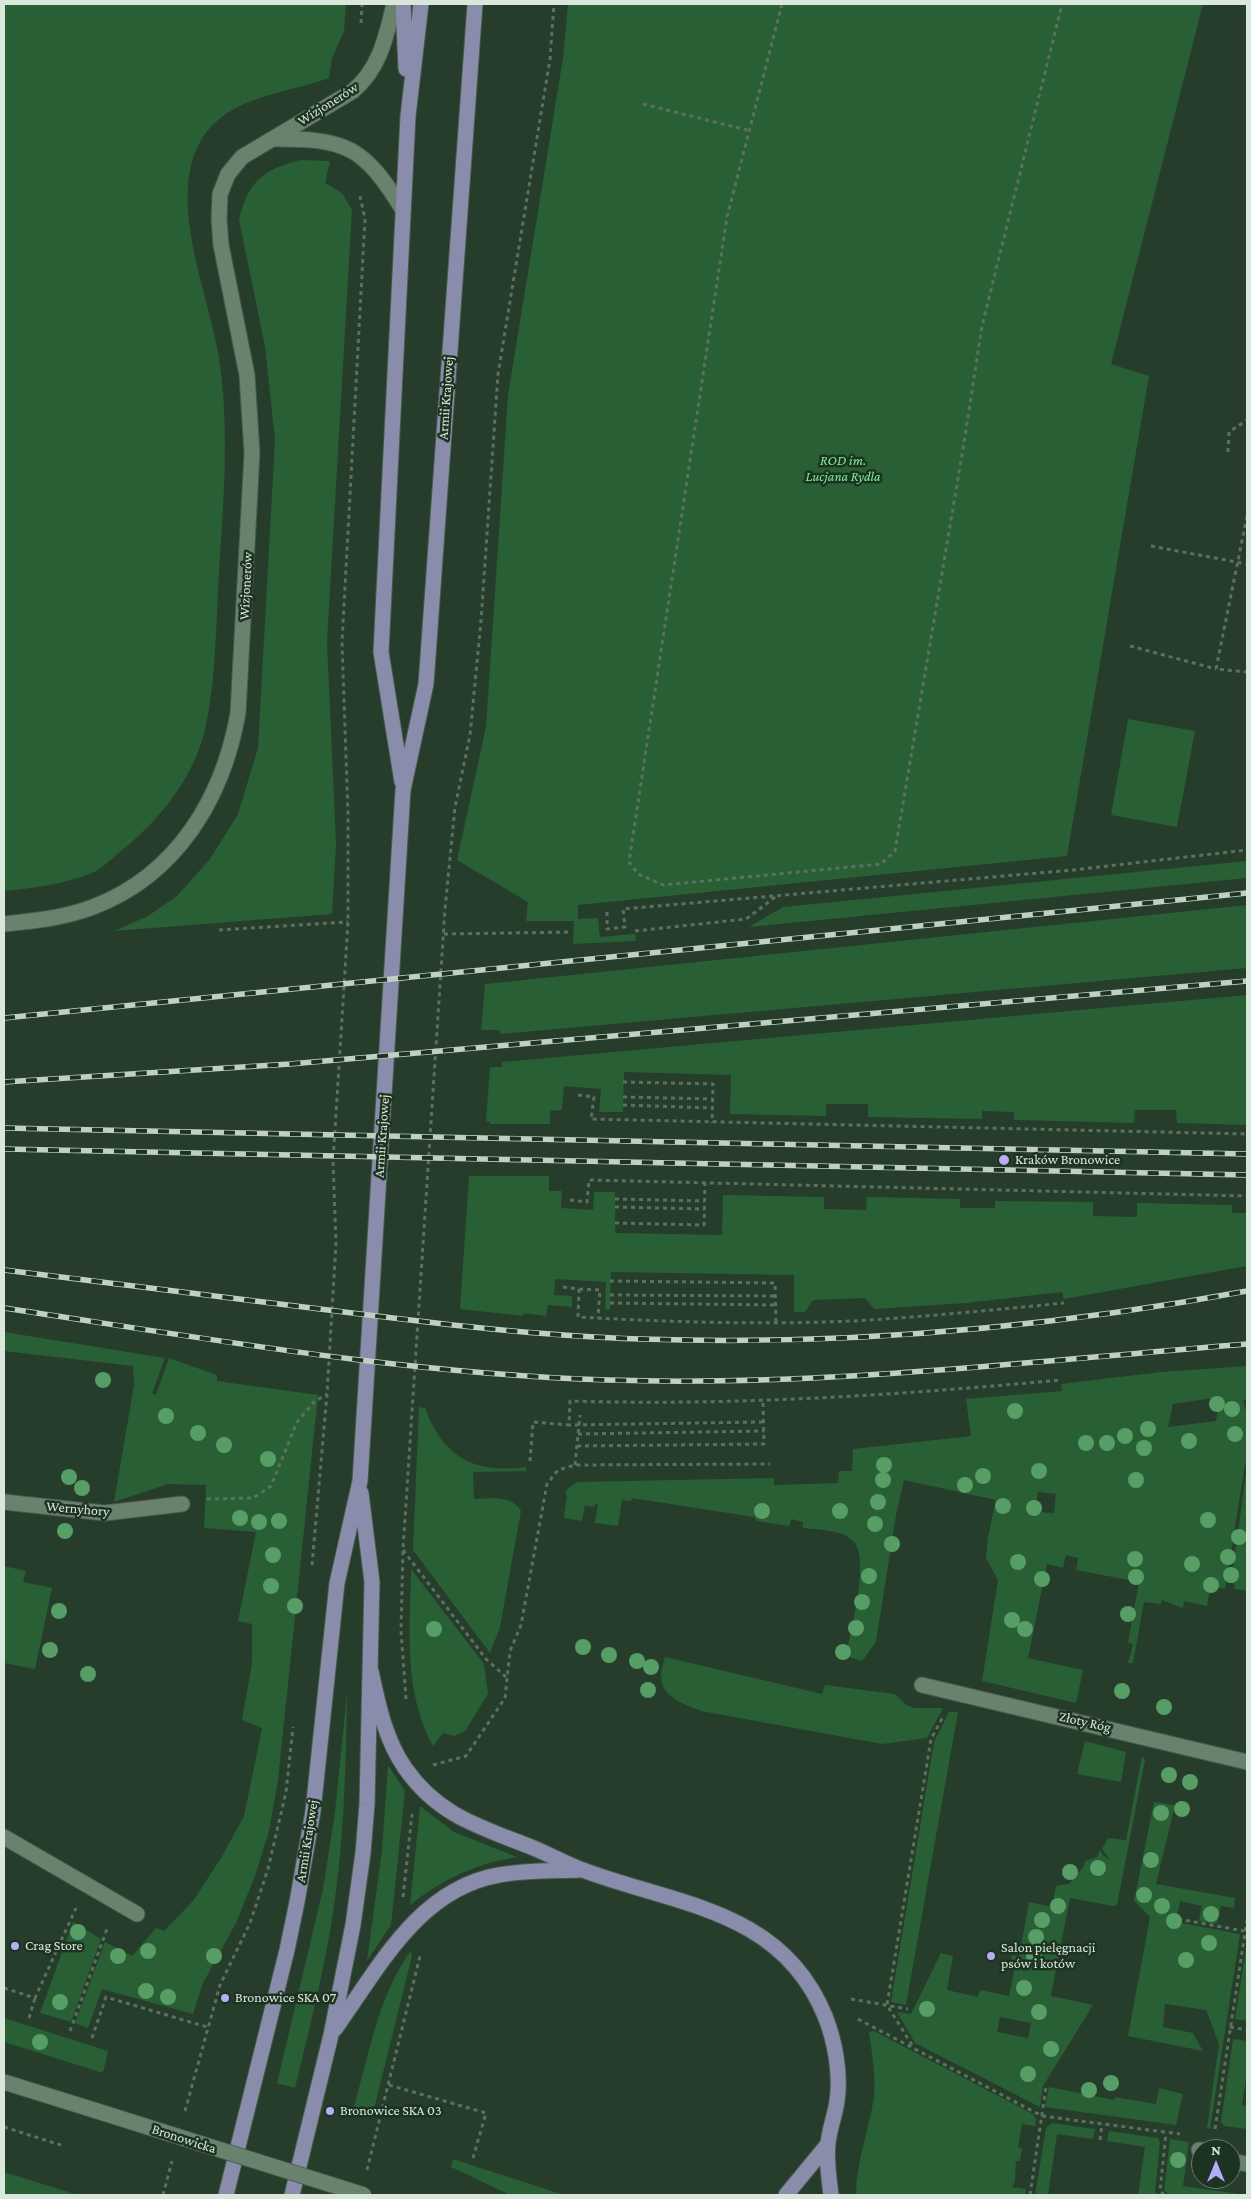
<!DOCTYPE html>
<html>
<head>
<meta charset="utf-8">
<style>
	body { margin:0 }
	#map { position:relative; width:1251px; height:2199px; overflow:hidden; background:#263d2b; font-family:"Crimson Pro",serif }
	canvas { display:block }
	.frame { position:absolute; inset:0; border:5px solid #dae7db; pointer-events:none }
	.north { position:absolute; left:1191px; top:2139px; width:50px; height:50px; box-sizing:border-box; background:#1c3321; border:1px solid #687b6b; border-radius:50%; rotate:0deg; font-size:14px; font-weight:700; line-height:20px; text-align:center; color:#dae7db }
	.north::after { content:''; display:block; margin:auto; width:18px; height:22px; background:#b6acf8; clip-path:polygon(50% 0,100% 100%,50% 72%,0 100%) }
</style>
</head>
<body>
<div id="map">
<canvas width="1251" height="2199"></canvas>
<div class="frame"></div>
<div class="north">N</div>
</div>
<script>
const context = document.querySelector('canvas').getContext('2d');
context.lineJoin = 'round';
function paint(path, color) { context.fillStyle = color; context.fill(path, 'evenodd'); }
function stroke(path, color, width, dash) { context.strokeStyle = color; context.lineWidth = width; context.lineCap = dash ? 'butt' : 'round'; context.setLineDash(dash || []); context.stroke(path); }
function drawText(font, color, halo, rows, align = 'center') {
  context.font = font + ' "Crimson Pro",serif'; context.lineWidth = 5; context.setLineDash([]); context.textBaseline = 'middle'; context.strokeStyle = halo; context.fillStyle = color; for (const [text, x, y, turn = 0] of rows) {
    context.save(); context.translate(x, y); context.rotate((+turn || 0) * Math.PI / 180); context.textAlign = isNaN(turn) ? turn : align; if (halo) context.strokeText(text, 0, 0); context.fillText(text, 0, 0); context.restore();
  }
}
const green = new Path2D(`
	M4,4H346L344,31L332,58L329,78C285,94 226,96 200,142C168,200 207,290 218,352C230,424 224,499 219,572C216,622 216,682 205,730C193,781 155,825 114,857C108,862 101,869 94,872C66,884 34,888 4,891Z
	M568,4H1203L1111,364L1149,376L1067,856L578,905V919L598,918L600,937L635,934L636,941L573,944L574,921H526L528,902L457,860L486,727L508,395L563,58Z
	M300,160L330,161L325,183L342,193L352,210L327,641L336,844L332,914L114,931L148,916L177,896L210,859L238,814L258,748L275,440L265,346L239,220C248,182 262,170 300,160Z
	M1128,719L1195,731L1177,827L1111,815Z
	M1247,861V878L749,927L783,907Z
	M1247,905V968L500,1034V1030H481L485,984Z
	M1247,995V1125L1177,1123L1176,1110H1135L1134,1123L1014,1120V1112L982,1111V1119L868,1117V1104H826V1116L730,1114L731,1075L624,1072L623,1112H599L601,1089L564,1086L562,1110L550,1111V1124H490V1122L486,1121L490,1067H502V1062Z
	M469,1176H549V1191H562L561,1208L593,1210L594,1192H615V1233L722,1235L723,1195L824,1197V1209L866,1210L867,1197L960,1199V1208H995V1201L1093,1202V1216L1137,1217V1203L1232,1205V1213H1247V1266L1064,1299L1062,1292L966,1303L874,1309L865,1298L813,1300L805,1312H794V1275L611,1272L610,1310L605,1309L606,1282L555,1279L554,1295L572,1296V1307L548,1305L546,1316L524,1313L523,1316L460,1309Z
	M4,1332L165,1358L152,1393L156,1395L169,1358L217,1375V1381L318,1395L278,1780L269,1831L255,1876L236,1923L203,1983L193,2014L102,1989L88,2028L75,2023L105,1942L132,1956L156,1928L164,1931L193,1901L221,1858L244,1816L262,1728L242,1720L252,1663V1624L238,1621L256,1532L204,1528L206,1485L168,1484L114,1502L134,1385L133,1366L4,1351Z
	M1247,1366V1399L1243,1400L1247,1416V1453L1225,1589L1210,1587L1207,1606L1184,1601L1183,1608L1162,1600L1161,1604L1144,1602L1133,1663H1128L1133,1644L1128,1643L1139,1582L1076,1570L1078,1558L1066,1555L1063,1568L1047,1564L1028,1658L1083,1670L1076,1703L982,1681L998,1580L986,1558L988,1537L996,1500L904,1480L896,1515L876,1642L862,1661L846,1656C850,1633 870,1560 854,1542C842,1529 819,1530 803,1528V1522L791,1519L789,1526L757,1521L754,1517L632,1498L631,1501L622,1500L618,1526L595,1523L598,1503L592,1507L585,1505L582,1521L564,1518L567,1495H565L568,1488L578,1482L774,1478V1485L838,1483L839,1471H852L853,1449L971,1436L966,1399L1062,1391L1061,1384L1161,1372ZM1220,1397L1216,1421L1168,1427L1173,1404ZM1038,1492L1056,1494L1054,1513L1035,1512Z
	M419,1407L425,1408C443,1457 474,1474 526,1467V1471L473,1472L474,1499C491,1499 511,1494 521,1511L500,1627L490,1653L413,1550Z
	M1247,1466V1591L1234,1589L1235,1584L1231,1583Z
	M4,1566L26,1571L23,1582L52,1588L35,1669L4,1663Z
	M411,1569L484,1664L488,1694L465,1731L454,1736L443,1733L433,1746C403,1691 410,1629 411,1569Z
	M665,1657L822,1694L825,1685L895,1694L906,1705L914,1708H943L927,1738L882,1744L701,1711C686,1705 661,1697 661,1677C661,1671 663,1664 665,1657Z
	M347,1693C346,1767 344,1840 333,1913C324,1972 309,2030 295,2088L277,2083L323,1889L335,1812Z
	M949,1712H958L906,2005L891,2002L934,1742Z
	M1085,1741L1126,1752L1121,1782L1077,1774Z
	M1142,1756L1145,1760L1117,1905L1113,1906L1070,1898L1051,1996L1093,2005L1043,2086L1040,2107L915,2043L897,2012L911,2014L941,1953L953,1956L947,1990L978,1997L980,1990L1009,1996L1015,1967L1011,1966L1012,1955L1019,1956L1029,1902L1052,1907L1056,1886L1069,1884L1084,1866L1085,1861L1097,1857L1100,1850L1103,1855L1110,1860L1102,1849L1108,1838L1126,1840ZM1000,2017L1031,2023L1028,2038L997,2032Z
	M388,1765L405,1791L391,1925L367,1961L382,1850Z
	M1154,1802L1175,1805L1156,1884L1235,1898L1234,1908L1221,1906L1217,1924L1199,1921L1202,1906L1180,1901L1176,1922L1240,1934L1210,2129L1207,2128L1219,2044L1206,2010L1165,2004L1163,2027L1193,2033L1203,2051L1128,2036L1150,1917L1134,1901Z
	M420,1806L454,1832L517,1857C475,1864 443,1879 410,1905Z
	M73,1922L101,1939L71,2022L40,2013Z
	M1247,1942V2021L1235,2019Z
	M411,1950L412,1956L373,2113L354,2107C369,2054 378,1997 411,1950Z
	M4,2018L108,2051L103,2073L4,2042Z
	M874,2031L1033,2114L1036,2119L1035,2126L1022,2124L1018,2147L1022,2148L1020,2161H1016L1015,2181L1012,2187L1026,2189L1025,2195H856C856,2162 869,2130 874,2097C876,2075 872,2054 869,2032Z
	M1233,2039L1247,2041V2071L1242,2105L1247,2106V2129L1224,2126L1221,2122Z
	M1049,2087L1114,2100L1115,2097L1156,2104L1159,2088L1183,2094L1176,2125L1045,2107Z
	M1052,2123L1095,2129L1093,2139L1057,2134L1048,2195H1035L1046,2128Z
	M1109,2131L1158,2138L1160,2143L1155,2191L1158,2195H1138L1145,2147L1107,2141Z
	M1170,2139L1189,2142L1183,2186L1246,2195H1169L1164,2190Z
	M453,2159L564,2195H510L451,2167Z
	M4,2172L78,2195H7L4,2194Z`);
const path = new Path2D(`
	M782,4L727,217L629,862L638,874L663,885L881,864L895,851L963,449L982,326L1062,4
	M361,23L362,4
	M643,104L747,130
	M1228,452L1229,432L1247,420
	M1247,516L1216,669L1247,672
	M1151,546L1247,564
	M1130,646L1216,669
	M607,912V929L625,927L623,909L1073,870L1247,850
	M219,930L348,922
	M635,931L746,919L778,895
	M444,934L572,932
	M623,1082L713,1084L712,1123
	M578,1095L594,1097L591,1119L1247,1134
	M623,1097L713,1099
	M623,1105L712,1108
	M615,1199L705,1201
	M570,1200L587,1202L589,1180L1247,1196
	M615,1207L704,1209
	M615,1223L704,1225L705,1183
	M610,1281L775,1283L776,1322
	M563,1287L579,1289L578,1317C668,1322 761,1325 852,1321C923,1317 993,1310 1064,1303
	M579,1289L600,1290L598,1318
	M610,1295L775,1296
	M610,1303L775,1305
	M567,1425L763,1422
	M578,1434L764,1431
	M577,1446L764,1444L763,1402
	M530,1461L533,1422L569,1425L570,1401C735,1406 898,1395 1061,1380
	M575,1465L580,1415
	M207,1499L253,1498L271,1486L297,1422L314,1402L327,1394
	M403,1550L486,1659L506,1677
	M312,1565L327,1394L336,1243L333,1162L348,922V814L342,642L365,219L360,196
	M406,1699L401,1631L403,1549L445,909L455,807L470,735L481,621L498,374L550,59L554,4
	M433,1765L466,1756L505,1698L510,1651L521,1625L547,1484L558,1470L575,1465L770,1464
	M403,1897L412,1814
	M1178,1919L1244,1931
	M4,1988L35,1998L76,1908
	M851,1999L908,2009
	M29,2018L35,1998
	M858,2019L1042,2116L1180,2134
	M1230,2027L1247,2030
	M70,2031L108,1926
	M92,2038L106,1997L207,2027
	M912,2045L887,2005L931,1739L944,1715
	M389,2085L486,2113L473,2158
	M185,2111L220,1985L250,1923L268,1869L286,1792L293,1727
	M4,2127L64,2146
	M1215,2129L1247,1920
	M1100,2140L1102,2124
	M367,2170L420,1956
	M163,2195L172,2161
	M1030,2195L1046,2087
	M1164,2195L1160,2191L1166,2133`);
const minor = new Path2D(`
	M272,139C347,138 364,147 403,210
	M4,924C34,921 64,918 93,907C177,875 223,798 238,713L252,453L247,375L221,245L219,219L220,194L228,174L242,157L353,91C380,68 386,37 394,4
	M4,1502L105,1513L182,1504
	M922,1685L1247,1762
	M4,1837L137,1914
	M4,2082L97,2111
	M1199,2150H1201
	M1231,2161L1247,2164`);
const major = new Path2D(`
	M403,4L406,69
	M402,782L381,652L408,116L421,4
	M371,1671C378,1704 385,1739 405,1768C437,1814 477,1826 526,1845C545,1852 562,1862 580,1869C674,1905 781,1908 825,2016C835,2041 841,2074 837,2101C835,2116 829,2130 828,2144C826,2160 829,2179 831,2195
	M335,2029C379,1968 418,1889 499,1875C525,1870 552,1871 579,1870
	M226,2195L287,1950L297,1902L313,1811L337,1583L360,1481L403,790L426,684L475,4
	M292,2195L331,2035L353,1925L363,1853L367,1804L372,1582L361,1493
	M786,2195L828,2144`);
const rail = new Path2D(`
	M4,1018L1247,893
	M4,1082L290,1064L1247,981
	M4,1128L1247,1154
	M4,1149L1247,1175
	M4,1270C112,1283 220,1297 328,1310C432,1323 536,1336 641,1339C845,1346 1047,1328 1247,1291
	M4,1308C204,1338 405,1374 608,1380C821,1387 1035,1361 1247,1344`);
const minorBridge = new Path2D(`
	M97,2111L364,2195`);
const trees = [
	[103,1380],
	[1217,1404],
	[1232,1409],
	[1015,1411],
	[166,1416],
	[1148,1429],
	[198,1433],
	[1235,1434],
	[1125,1436],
	[1189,1441],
	[1086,1443],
	[1107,1443],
	[224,1445],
	[1144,1448],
	[268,1459],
	[884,1465],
	[1039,1471],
	[983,1476],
	[69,1477],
	[883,1480],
	[1136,1480],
	[965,1485],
	[82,1488],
	[878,1502],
	[1003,1506],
	[1034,1508],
	[762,1511],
	[840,1511],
	[240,1518],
	[1208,1520],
	[279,1521],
	[259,1522],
	[875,1524],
	[65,1531],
	[1239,1537],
	[892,1544],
	[273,1555],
	[1228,1557],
	[1135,1559],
	[1018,1562],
	[1192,1564],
	[1231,1575],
	[869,1576],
	[1136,1577],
	[1042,1579],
	[1211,1585],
	[271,1586],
	[862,1602],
	[295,1606],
	[59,1611],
	[1128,1614],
	[1012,1620],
	[856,1628],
	[434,1629],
	[1025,1629],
	[583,1647],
	[50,1650],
	[843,1652],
	[609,1655],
	[637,1661],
	[651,1667],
	[88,1674],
	[648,1690],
	[1122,1691],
	[1164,1707],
	[1169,1775],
	[1190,1782],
	[1182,1809],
	[1161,1813],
	[1151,1860],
	[1098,1868],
	[1070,1872],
	[1144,1895],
	[1058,1906],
	[1162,1906],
	[1211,1914],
	[1042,1920],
	[1174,1921],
	[78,1932],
	[1036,1937],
	[1209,1943],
	[148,1951],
	[118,1956],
	[214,1956],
	[1034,1956],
	[1186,1960],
	[1024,1988],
	[146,1991],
	[168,1997],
	[60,2002],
	[927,2009],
	[1039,2012],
	[40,2042],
	[1051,2049],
	[1028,2074],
	[1111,2083],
	[1089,2090],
	[1178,2160]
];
const markers = [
	[1004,1160,6,"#b6acf8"],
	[15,1946,5,"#b6acf8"],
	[991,1956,5,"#b6acf8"],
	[225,1998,5,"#b6acf8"],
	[330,2111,5,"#b6acf8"]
];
const streetNames = [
	["Wizjonerów",328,104,-32],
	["Armii Krajowej",446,398,-86],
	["Wizjonerów",246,586,-87],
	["Armii Krajowej",382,1136,-86],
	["Wernyhory",78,1509,5],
	["Złoty Róg",1085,1722,13],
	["Armii Krajowej",307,1841,-81],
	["Bronowicka",184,2139,18]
];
const parkNames = [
	["ROD im.",843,461],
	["Lucjana Rydla",843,477]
];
const poiNames = [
	["Kraków Bronowice",1015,1160],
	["Crag Store",25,1946],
	["Salon pielęgnacji",1001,1948],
	["psów i kotów",1001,1964],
	["Bronowice SKA 07",235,1998],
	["Bronowice SKA 03",340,2111]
];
paint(green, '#285f35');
stroke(minor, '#475b4b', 17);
stroke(major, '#475b4b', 17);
stroke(path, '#5c7060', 3, [4, 4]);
stroke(minor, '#69826d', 15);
stroke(major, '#898dab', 15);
stroke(rail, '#c2d0c3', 5.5);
stroke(rail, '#1c3321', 4, [11]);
stroke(minorBridge, '#475b4b', 17, []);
stroke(minorBridge, '#69826d', 15);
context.fillStyle = '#569e66';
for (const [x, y] of trees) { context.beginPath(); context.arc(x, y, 8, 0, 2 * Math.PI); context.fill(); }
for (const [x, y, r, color] of markers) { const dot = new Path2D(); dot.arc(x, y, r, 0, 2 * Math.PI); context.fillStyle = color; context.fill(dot); stroke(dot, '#1c3321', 2); }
drawText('14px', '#dae7db', '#1c3321', streetNames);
drawText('italic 14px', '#7dee97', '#1c3321', parkNames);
drawText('14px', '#dae7db', '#1c3321', poiNames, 'left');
</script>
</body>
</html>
